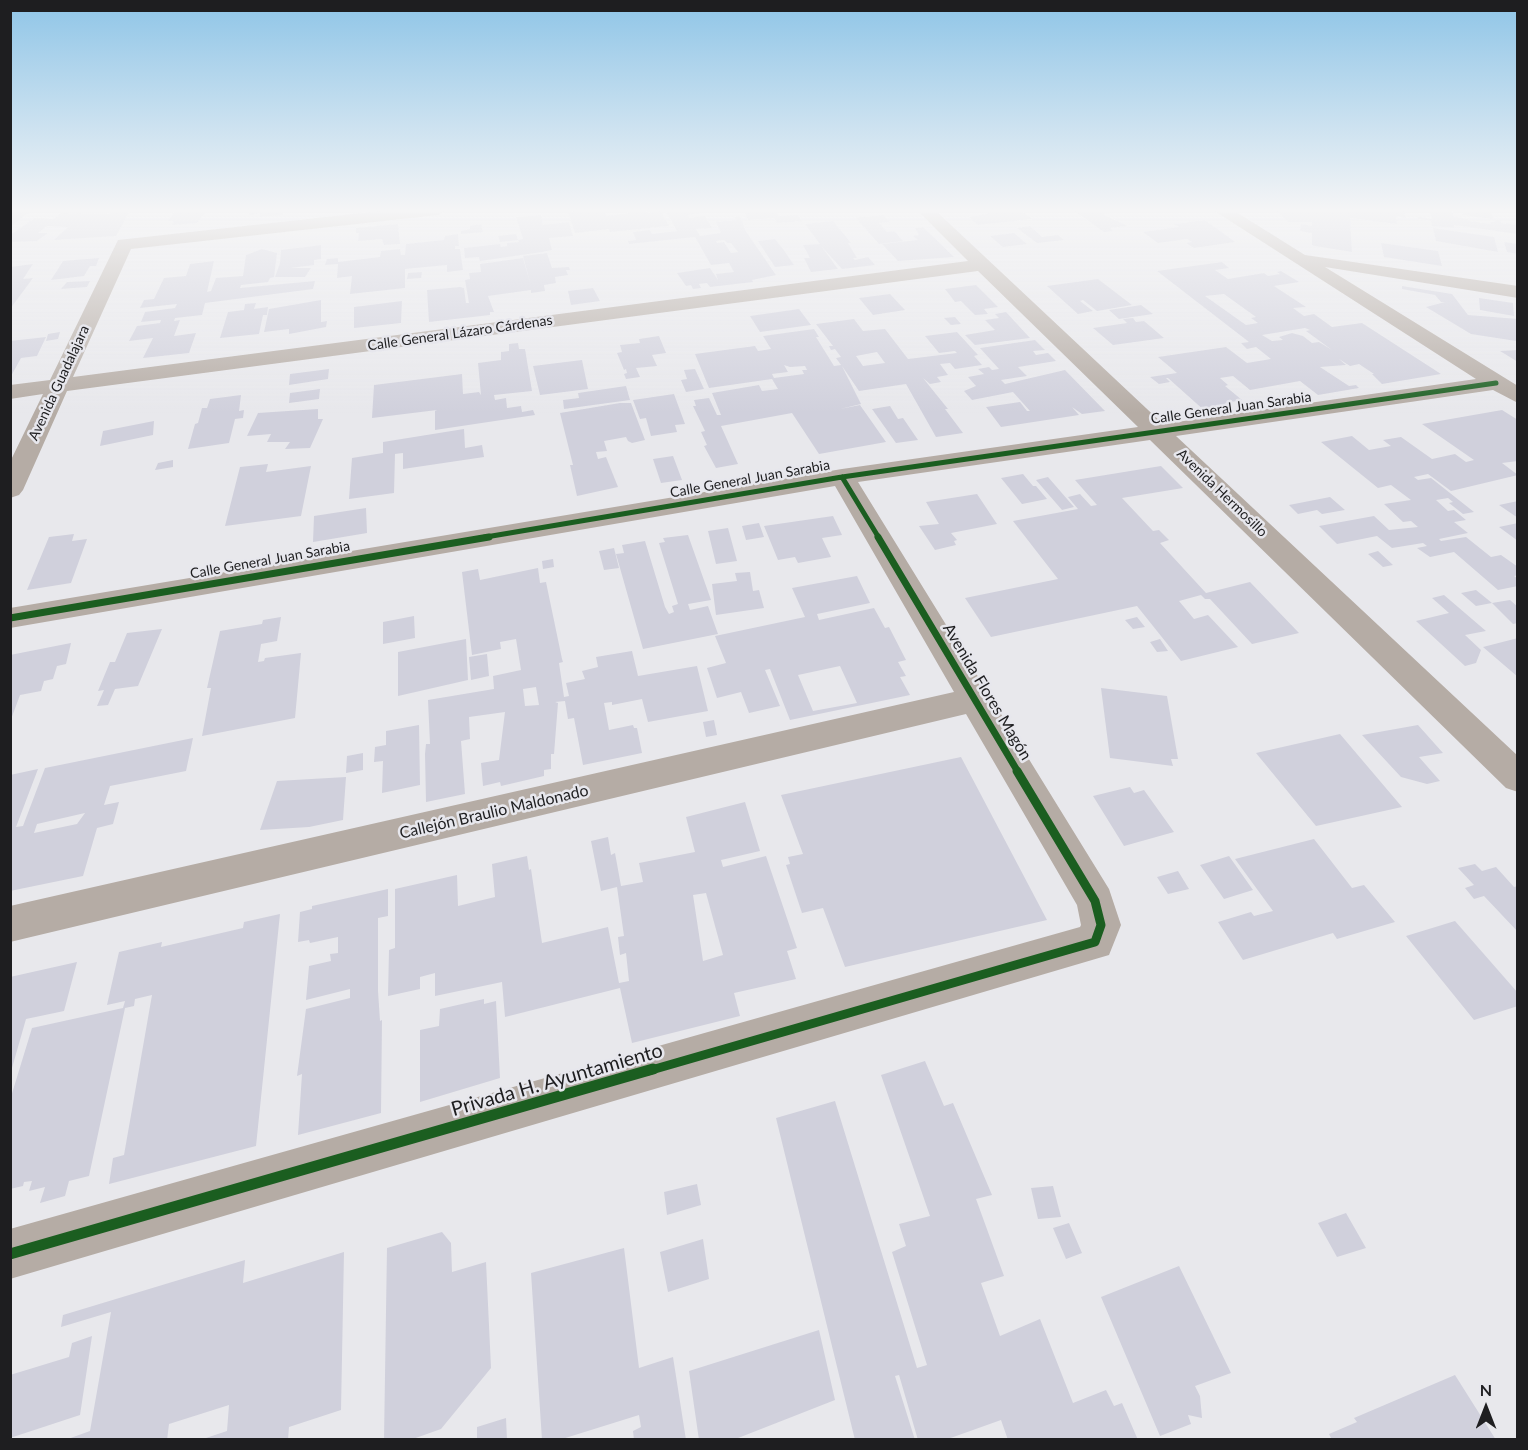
<!DOCTYPE html>
<html>
<head>
<meta charset="utf-8">
<style>
	body { margin:0 }
	#map { position:relative; width:1528px; height:1450px; overflow:hidden; background:#e8e8ec; font-family:Lato,sans-serif }
	canvas { display:block }
	.frame { position:absolute; inset:0; border:12px solid #1e1e20; pointer-events:none }
	.north { position:absolute; left:1456px; top:1378px; width:60px; height:60px; -webkit-text-stroke:4px #e7e7ed; paint-order:stroke; rotate:0deg; font-size:16px; font-weight:700; line-height:24px; text-align:center; color:#1e1e20 }
	.north::after { content:''; display:block; margin:auto; width:21px; height:27px; background:#1e1e20; clip-path:polygon(50% 0,100% 100%,50% 72%,0 100%) }
</style>
</head>
<body>
<div id="map">
<canvas width="1528" height="1450"></canvas>
<div class="frame"></div>
<div class="north">N</div>
</div>
<script>
const context = document.querySelector('canvas').getContext('2d');
context.lineJoin = 'round';
function paint(path, color) { context.fillStyle = color; context.fill(path, 'evenodd'); }
function stroke(path, color, width, dash) { context.strokeStyle = color; context.lineWidth = width; context.lineCap = dash ? 'butt' : 'round'; context.setLineDash(dash || []); context.stroke(path); }
function drawText(font, color, halo, rows, align = 'center') {
  context.font = font + ' Lato,sans-serif'; context.lineWidth = 5; context.setLineDash([]); context.textBaseline = 'middle'; context.strokeStyle = halo; context.fillStyle = color; for (const [text, x, y, turn = 0] of rows) {
    context.save(); context.translate(x, y); context.rotate((+turn || 0) * Math.PI / 180); context.textAlign = isNaN(turn) ? turn : align; if (halo) context.strokeText(text, 0, 0); context.fillText(text, 0, 0); context.restore();
  }
}
const building = new Path2D(`
	M111,210H130L116,236L54,240L68,227L47,226L38,233H48L37,241L10,242V235L35,218L54,219L61,213L109,214Z
	M180,210H207L197,223L172,225L174,221H168L174,212Z
	M250,210H283V215L260,217V213L249,215Z
	M586,210H604L607,216L625,214L628,213L627,210H646L647,213L661,211L669,226L610,232L609,229L575,233L568,212Z
	M665,210H698L700,213L687,215L690,218L705,216L712,228L696,229L700,236L721,233L716,222L736,220L734,217L740,216L745,230L776,275L752,280L753,282L710,287L707,283L699,284L701,288L693,289L691,285L686,286L677,273L710,268L718,280L716,274L734,272L729,263L711,265L695,237L629,244L628,241L636,240L633,232L650,230L652,234L677,231ZM724,240L727,243H731L738,252L731,253L724,242L717,243L716,241Z
	M744,210H776L779,216L798,215L802,221L777,223L774,218L748,220Z
	M984,210H1020L1032,219L978,225L969,217L988,214Z
	M1073,210H1106L1109,213L1103,214L1127,226L1110,228L1113,231L1104,232Z
	M1276,210H1403L1406,218L1396,216L1397,224L1350,218L1352,252L1315,246L1312,245V233L1300,231L1301,224L1312,226V222H1288Z
	M1430,210H1452L1454,217L1468,219L1469,221L1491,224L1490,222H1495L1494,219L1500,220L1501,223L1518,225V234L1454,225V228L1432,226L1431,221L1418,219V217L1432,219Z
	M1462,210H1491L1493,219L1463,215Z
	M10,211H31L10,227Z
	M541,215L543,225L569,222L573,236L549,238L552,250L542,252L480,261L479,257L465,258L464,248L500,244L501,247L507,246V243L519,242L518,240L523,239L516,217Z
	M883,215L890,222L879,223L887,232L894,231L903,241L879,244L856,218Z
	M1205,220L1235,242L1194,248L1186,243L1192,242L1187,239L1158,243L1143,232L1179,227L1174,224Z
	M833,221L851,243H848L857,258H853L855,260L868,257L875,265L842,269L822,247L838,269L811,272L804,258H810L803,245L820,244L805,224Z
	M398,224L400,244L384,245L382,239L358,241L359,233H356V228Z
	M481,224L483,232L461,234V231L470,229V226Z
	M1030,226L1042,237L1058,235L1064,240L1037,243L1017,228Z
	M923,227L954,257L898,261L882,244L918,240L913,236L919,235L915,228Z
	M1433,228L1494,237L1498,252L1436,241Z
	M1014,233L1027,244L1003,247L990,236Z
	M458,234L459,246H455V249H460L463,270L447,272V265L405,269V288L350,294L352,276L337,278L338,264L325,265L327,259L338,258V262L380,257L381,251L400,249L401,255H405L406,244L444,240L445,236Z
	M516,234L518,240L500,242L498,236Z
	M775,239L783,249L794,265L775,267L758,241Z
	M1504,242L1518,244V254L1507,252Z
	M1381,243L1438,251L1442,266L1384,257Z
	M321,245V259L314,260V265L290,268H311L305,277H275L280,263L281,250Z
	M262,249L277,253L274,277L270,278L268,282L241,285L240,288L315,281L313,289L205,303L202,315L175,318L174,321L180,320L174,336L196,333L189,353L143,358L153,338L129,341L137,326L160,323L161,320L141,322L145,312L175,308L177,304L140,308L144,300L154,299L164,278L186,276L190,264L214,261L207,292L211,291L216,278L243,276L246,255Z
	M547,253L552,268L569,267L570,270H566L568,275L555,277L556,283L544,285L545,291L531,293V290L488,296L494,312H490V315L429,322L427,290L460,287L464,288L466,303H469L465,280L470,279L469,273L481,272L480,264L523,258L531,286L523,256Z
	M99,258L96,266H90L84,276L51,280L63,261Z
	M1222,262L1229,268L1215,270L1228,279L1264,273L1268,276L1280,274L1277,272L1281,271L1299,282L1274,286L1306,307L1293,308L1304,316L1314,314L1332,327L1362,323L1441,374L1382,384L1372,374H1374L1359,364L1350,366L1339,359L1346,365L1320,367L1349,386L1356,385L1359,388L1318,395L1300,381L1250,390L1233,376L1220,378L1228,385L1225,386L1242,400L1225,403L1230,408L1206,412L1168,378H1166L1170,382L1159,384L1150,377L1177,373L1158,357L1226,347L1247,363L1271,359L1256,347L1247,349L1241,343L1249,342L1157,271ZM1224,294L1256,317L1251,318L1258,323L1246,325L1205,296ZM1305,328L1310,330L1306,331L1332,350L1319,342L1312,343L1303,336L1292,333L1279,337L1283,340L1272,341L1262,335Z
	M33,264L23,279L33,278L10,309V267Z
	M422,272L421,278L407,279L408,273Z
	M1098,279L1132,305L1097,311L1083,300L1080,301L1093,311L1078,314L1047,286Z
	M90,281L87,287L61,289L67,282Z
	M976,285L998,307L984,309L988,314L975,315L961,301L955,302L945,289Z
	M1402,286L1452,294L1468,315L1518,319V339L1516,341L1471,334L1426,307L1445,302H1441L1435,295L1402,289Z
	M593,288L600,301L571,305L568,291Z
	M890,294L905,310L873,315L859,298Z
	M1479,298L1513,303L1514,316L1480,310Z
	M321,300V322L327,321L326,327L289,334V329L264,332L269,309Z
	M402,301L401,323L354,328V307Z
	M256,303L254,309L268,307L267,315H263L259,334L220,338L228,312L244,310L245,304Z
	M1141,305L1153,314L1119,319L1109,310Z
	M799,309L811,325L760,332L750,316Z
	M1006,312L1030,338L975,345L965,335L995,330L985,320L999,318L995,314Z
	M955,317L961,324L951,325L944,318Z
	M1133,318L1136,322L1144,321L1164,338L1113,345L1093,328L1127,323L1123,319Z
	M854,319L863,331L885,329L908,359L957,353L955,351L939,353L925,336L957,332L978,355L974,356L982,365L955,369L950,363L940,364L948,375L937,377L941,382L930,384L923,378L948,409H945L963,433L936,437L906,384L859,391L842,366L861,404L840,409L860,405L886,442L819,454L792,413L721,426L738,464L716,468L704,446L707,445L701,432L705,431L693,406H696L694,400L709,398L717,415H721L712,393L759,385L762,391L778,389L772,379L709,388L695,354L755,346L758,351L771,349L763,336L814,329L819,337H816L834,366L841,365L836,358L841,357L835,349L831,350L829,346H833L816,324ZM877,352L885,363L863,366L856,356ZM784,365L790,367L805,366L807,370H802L804,374L774,378L772,374L788,372Z
	M60,332L58,339L46,341L48,334Z
	M659,336L666,353L652,355L657,366L636,368L640,377L626,379L624,374L627,373L626,369L624,370L617,353L622,352L620,345L640,343L639,339Z
	M46,337L37,356L21,358L10,378V341Z
	M1035,340L1045,350L1033,351L1036,355L1048,353L1056,361L1018,367L1027,376L1001,380L1005,384L1065,370L1105,411L1082,414L1072,407L1079,415L1001,427L986,407L1020,402L1027,411H1030L1013,392L972,400L964,391L976,386L968,377L984,374L978,369L989,367L992,370L999,369L980,348Z
	M518,343L519,349H525L532,391L494,395L495,400L506,398L507,408L521,406L522,412L533,410L535,415L435,430V411L437,410L372,418L374,385L462,374L463,394L479,392L481,395L478,363L501,360V352L509,351V344Z
	M1518,350V362L1500,351Z
	M582,360L588,389L540,395L533,366Z
	M329,369L328,379L289,385L290,374Z
	M695,369L704,389L686,392L681,380L687,379L684,370Z
	M626,386L630,400L564,409L563,400L579,398L578,393Z
	M320,389L319,399L289,403L290,393Z
	M674,394L685,424L675,425L677,432L651,436L646,418L640,419L633,400Z
	M241,395L239,411L244,410L243,418L235,419L229,443L188,449L195,424L198,423L202,408H207L210,399Z
	M620,403H631L645,440L632,443L628,441L626,437L604,441L607,451L596,452L598,459L606,457L618,487L577,496L570,465H573L560,413Z
	M890,406L898,419L903,418L918,440L896,443L872,409Z
	M318,409V419H323L310,448L285,449L290,442H267L271,434L247,436L258,413Z
	M1502,410L1518,420V461L1502,463L1518,475L1451,491L1428,474L1414,477L1418,480L1431,478L1474,512L1463,514L1449,503L1453,502L1448,498L1436,500L1448,511L1454,510L1466,520L1454,522L1468,533L1439,539L1441,541L1466,537L1491,557L1501,555L1518,567V575L1514,576L1518,579V586L1498,590L1454,552L1430,557L1417,548L1427,546L1423,543L1392,548L1377,536L1337,544L1319,526L1374,516L1389,530L1418,527L1411,521L1403,522L1384,504L1411,500L1391,485L1378,488L1321,442L1352,436L1369,450L1391,446L1383,440L1401,437L1432,459L1455,454L1466,462L1474,460L1422,424Z
	M154,421L153,435L100,446L103,431Z
	M464,429L465,448L482,445L484,457L403,469V453L395,454L394,493L349,499L352,458L383,453V442Z
	M673,456L682,480L661,483L653,459Z
	M173,460V467L155,470L158,463Z
	M268,464L266,472L311,466L301,516L225,526L240,467Z
	M1161,466L1183,488L1122,498L1153,531L1159,530L1169,540L1160,543L1206,593L1250,582L1299,633L1252,644L1210,599H1205L1201,595L1179,601L1194,619L1208,615L1238,647L1181,661L1137,606L991,637L965,598L1058,579L1013,521L1078,509L1068,497L1080,494L1091,506L1097,505L1075,480Z
	M1023,474L1033,486H1036L1047,499L1022,504L1001,478Z
	M1048,477L1074,507L1062,510L1036,480Z
	M977,494L997,524L951,533L957,540L954,541L956,545L935,550L919,526L939,524L926,502Z
	M1330,497L1345,510L1322,514L1317,510L1298,514L1289,505Z
	M1518,501V518L1499,505Z
	M366,508L367,533L313,542L314,516Z
	M833,516L842,535L822,538L831,557L798,563L795,557L778,560L764,526Z
	M759,523L764,537L746,540L742,526Z
	M1518,523V541L1499,527Z
	M728,528L737,561L716,564L708,531Z
	M74,534L72,541L87,539L71,583L27,590L49,537Z
	M688,535L711,600L688,604L690,610L708,606L718,634L643,649L616,554L624,553L622,545L645,541L665,607L669,614L674,612L672,606L678,604L659,543L665,542L663,538Z
	M614,548L619,568L604,570L599,551Z
	M1378,551L1393,565L1383,567L1368,554Z
	M553,559L554,567L543,569L542,561Z
	M538,568L540,583L546,582L562,659L563,662L559,663L564,697L569,696L566,683L585,679L582,671L598,667L596,657L632,651L638,676L697,666L708,711L648,722L642,699L612,705V702L604,703L609,730L633,725L634,728H637L642,753L583,765L574,718L568,719L565,701L555,702L558,703L554,754H551V769L544,770V776L501,786L500,782L483,786L481,763L499,760L505,712L469,717L470,739L461,741L465,794L426,802L425,754L426,744H430L428,700L494,689L493,676L521,670L516,639L500,642L501,649L472,655L462,572L478,569L480,580ZM536,687L539,705L525,706L523,689Z
	M750,572L753,591L759,590L764,608L716,615L712,584L737,581L735,573Z
	M857,576L870,603L817,614L819,620L874,608L885,628L889,627L906,660L898,662L906,676L900,677L910,695L790,720L770,669L765,670L780,706L749,713L741,692L717,698L707,668L726,663L715,636L805,617L792,588ZM840,666L857,703L813,711L798,675Z
	M1476,590L1492,603L1476,606L1461,593Z
	M1444,595L1486,631L1465,635L1481,650L1476,663L1465,666L1416,621L1449,613L1432,598Z
	M1510,600L1518,607V623L1513,624L1492,603Z
	M414,616L415,638L383,644V622Z
	M281,617L277,641L261,644L258,662L264,661L265,658L301,653L295,718L202,736L211,688H207L220,631L262,624L263,620Z
	M1137,617L1145,627L1133,629L1125,620Z
	M162,629L138,686L115,689L108,705L97,706L104,690L98,691L110,662H115L127,633Z
	M1518,638V677L1483,647Z
	M466,639L468,680L398,696V652Z
	M1160,639L1168,651L1157,652L1150,642Z
	M71,643L66,664L57,666L53,679L44,681L41,691L20,695L10,722V655Z
	M487,654L489,676L471,680L469,657Z
	M1101,688L1167,696L1178,759H1171L1173,766L1110,758Z
	M714,720L717,735L706,737L703,722Z
	M419,725L420,785L382,793L383,761L374,762L375,747L386,745V731Z
	M1418,725L1443,753L1419,757L1440,781L1427,784L1401,777L1362,735Z
	M1340,734L1402,807L1316,826L1256,753Z
	M193,738L186,771L110,786L104,805L119,802L113,824L97,828L83,876L10,891V775L38,769L16,827L23,826L45,768ZM85,813L77,824L34,833L37,824Z
	M363,753V770L346,773L347,756Z
	M961,757L1047,920L845,967L823,908L802,913L786,865L790,864L788,857L803,854L781,795Z
	M346,777L343,820L309,827L260,830L277,781Z
	M1130,787L1134,793L1144,790L1174,832L1124,846L1093,796Z
	M745,802L760,851L721,860L723,867L766,856L797,948L787,951L796,979L734,993L740,1016L632,1043L620,988L505,1017L502,982L435,996V973L420,977V989L388,996L389,950L395,948V889L457,875L458,906L495,897L492,864L527,856L529,870L531,869L542,943L608,927L619,983L629,981L626,953L620,955L618,937L624,936L617,887L601,891L591,841L608,837L611,855L615,853L621,886L643,882L639,863L695,852L686,817ZM706,893L723,955L703,961L693,895Z
	M1314,839L1352,888L1364,885L1395,922L1337,939L1333,933L1243,960L1218,922L1251,912L1254,916L1273,911L1235,859Z
	M1229,856L1253,890L1224,899L1200,865Z
	M1475,864L1482,871L1496,867L1514,887L1518,886V932L1484,896L1474,899L1465,888L1474,885L1458,868Z
	M1178,871L1189,889L1168,894L1157,877Z
	M388,889V916L378,918V991L380,1021L382,1020L381,1113L298,1135L302,1074L297,1076L306,1009L350,998V989L306,1000L309,966L331,961L330,954L338,953V937L310,943L309,940L298,942L300,912L312,909V906Z
	M280,914L256,1146L109,1184L113,1158L124,1155L152,995L135,999L134,1006L125,1008L89,1176L69,1181L65,1196L40,1203L45,1187L29,1191L32,1181L24,1182L23,1186L10,1189V1100L32,1028L123,1008L125,1001L107,1005L119,952L162,942L161,947L243,928L244,922Z
	M1455,921L1518,993V1006L1474,1020L1406,936Z
	M77,962L64,1011L26,1019L10,1075V977Z
	M484,999V1004L496,1001L500,1078L420,1102V1030L439,1026L440,1009Z
	M925,1061L944,1106L953,1103L992,1195L976,1199L1004,1276L981,1283L1000,1336L1040,1319L1073,1403L1106,1390L1114,1406L1122,1403L1138,1440H1008L1001,1420L945,1440H918L899,1375L895,1376L915,1440H855L776,1118L835,1101L917,1368L927,1365L892,1252L906,1246L899,1224L930,1216L881,1075Z
	M697,1184L701,1205L667,1215L664,1192Z
	M1053,1186L1061,1217L1038,1219L1031,1188Z
	M1346,1213L1366,1248L1337,1257L1318,1223Z
	M1069,1223L1082,1253L1066,1259L1053,1228Z
	M442,1232L451,1243L452,1272L486,1262L491,1368L441,1429L410,1440H384L387,1248Z
	M703,1239L709,1279L668,1292L660,1252Z
	M624,1248L639,1368L673,1357L686,1440H634L633,1431L641,1427L639,1415L559,1440H542L531,1273Z
	M344,1252L341,1410L289,1427L288,1440H200L227,1431L229,1405L169,1424L167,1440H65L90,1431L111,1312L61,1327L63,1315L245,1260L243,1283Z
	M1179,1266L1231,1373L1195,1386L1200,1396L1202,1418L1188,1415L1191,1424L1160,1436L1101,1297Z
	M819,1330L835,1400L733,1440H699L689,1371Z
	M92,1336L80,1415L10,1438V1375L69,1357L72,1343Z
	M1455,1375L1496,1440H1332L1329,1434L1357,1422L1354,1418Z
	M506,1418L507,1440H477V1427Z`);
const minor = new Path2D(`
	M389,210H446L438,215L131,249L73,377L968,261L917,210H935L1163,424L1476,379L1213,210H1233L1305,255L1518,286V298L1325,267L1518,386V403L1493,390L1176,436L1518,756V792L1506,788L1150,440L858,482L1109,889L1121,925L1109,955L10,1279V1229L1080,927L1081,925L1077,905L966,714L10,942V906L954,692L835,486L10,628V608L842,469L1138,427L978,271L67,391L23,490L19,495L10,498V462L43,394L10,399V385L50,380L118,240Z`);
const cyclewayFar3 = new Path2D(`
	M842,477L879,538
	M480,538L842,477L1496,383`);
const cyclewayFar2 = new Path2D(`
	M878,537L1018,772
	M10,618L489,537`);
const cyclewayFar1 = new Path2D(`
	M648,1071L1095,942L1101,925L1095,901L1017,771`);
const cycleway = new Path2D(`
	M10,1254L653,1069`);
const farStreetnames = [
	["Calle General Lázaro Cárdenas",460,333,-8],
	["Avenida Guadalajara",59,383,-65],
	["Calle General Juan Sarabia",1231,408,-8],
	["Calle General Juan Sarabia",750,479,-10],
	["Avenida Hermosillo",1222,493,44],
	["Calle General Juan Sarabia",270,560,-10]
];
const streetNames = [
	["Avenida Flores Magón",987,692,59],
	["Callejón Braulio Maldonado",494,812,-13]
];
const nearStreetnames = [
	["Privada H. Ayuntamiento",557,1080,-16]
];
paint(building, '#d0d0dc');
paint(minor, '#b5aca5');
stroke(cyclewayFar3, '#1b5e20', 5);
stroke(cyclewayFar2, '#1b5e20', 7);
stroke(cyclewayFar1, '#1b5e20', 9);
stroke(cycleway, '#1b5e20', 11);
const sky = context.createLinearGradient(0, 0, 0, 413);
sky.addColorStop(0, '#8fc5e7');
sky.addColorStop(0.51, '#f5f5f6');
sky.addColorStop(1, '#f5f5f600');
context.fillStyle = sky;
context.fillRect(0, 0, 1528, 413);
drawText('14px', '#1e1e20', '#e7e7ed', farStreetnames);
drawText('16px', '#1e1e20', '#e7e7ed', streetNames);
drawText('20px', '#1e1e20', '#e7e7ed', nearStreetnames);
</script>
</body>
</html>
